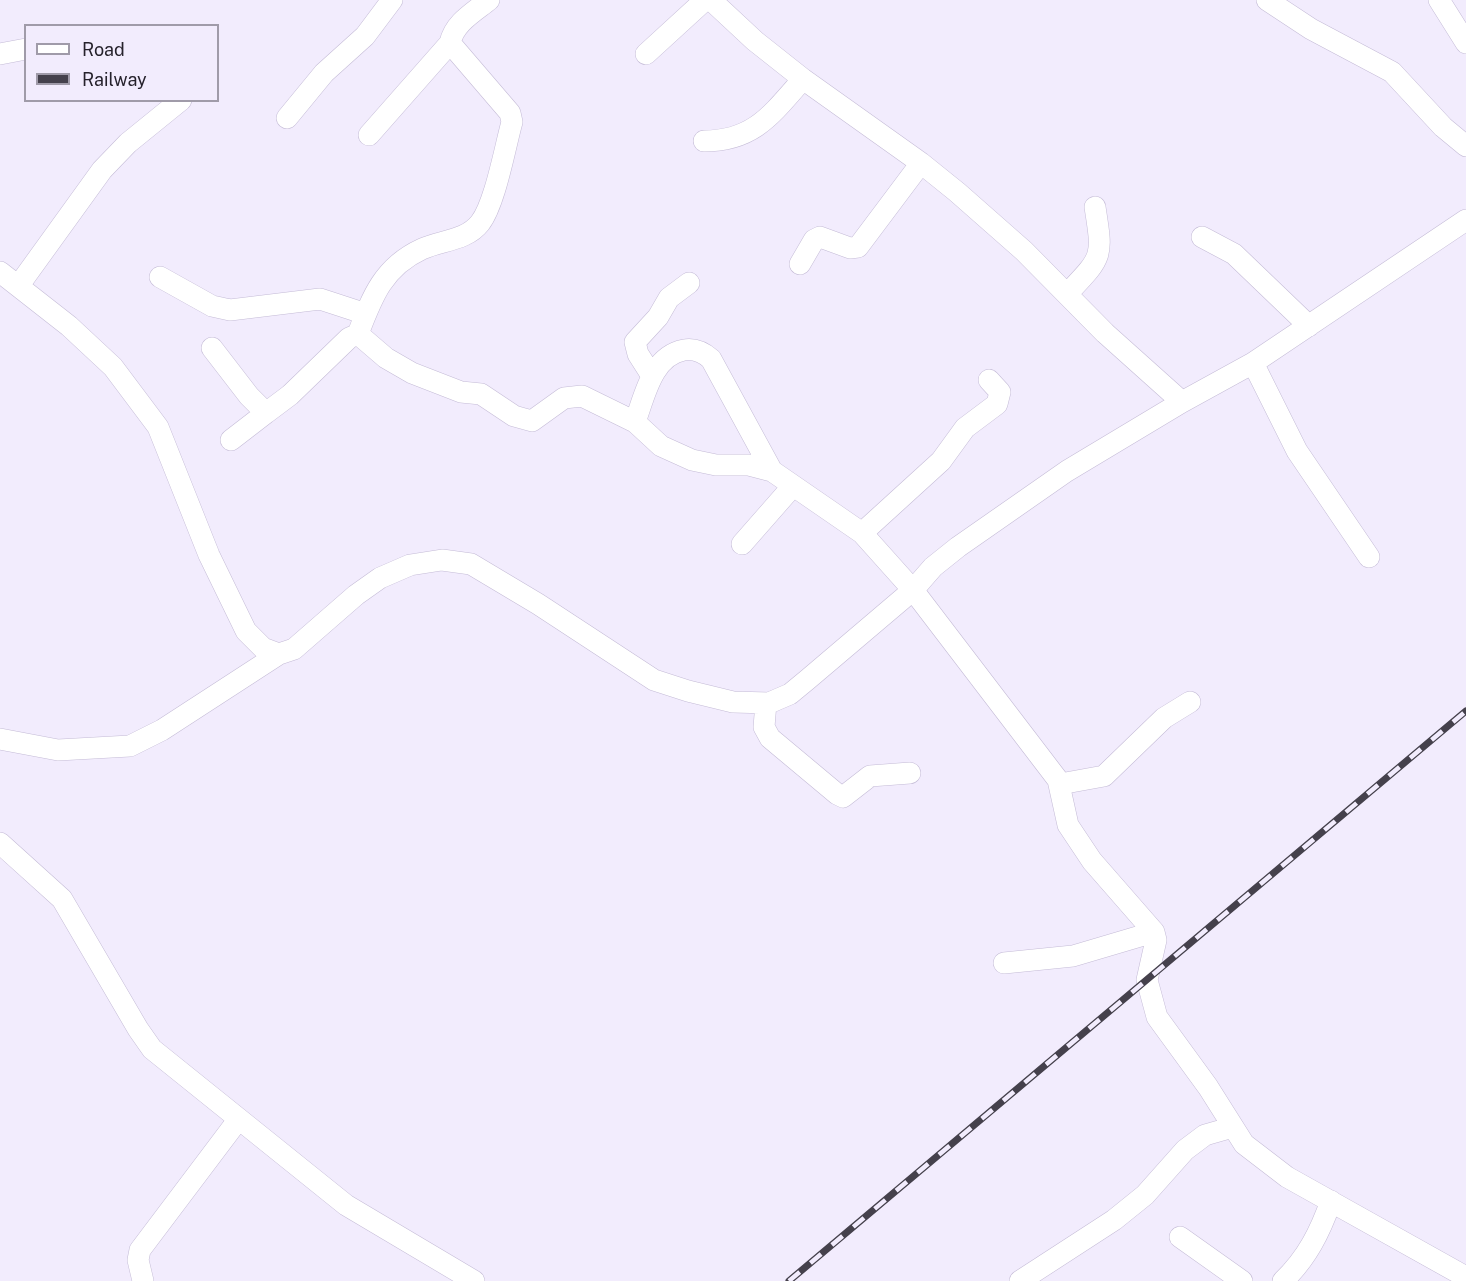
<!DOCTYPE html>
<html>
<head>
<meta charset="utf-8">
<style>
	body { margin:0 }
	#map { position:relative; width:1466px; height:1281px; overflow:hidden; background:#f2ecfd; font-family:"Public Sans",sans-serif }
	canvas { display:block }
	.legend { position:absolute; left:24px; top:24px; width:195px; height:78px; box-sizing:border-box; background:#f2ecfd; border:2px solid #a09ba9; margin:0; padding:8px 10px; list-style:none; font-size:18px; color:#26222c }
	.legend li { display:flex; align-items:center; gap:12px; height:30px }
	.legend b { width:30px; border:2px solid #a09ba9 }
</style>
</head>
<body>
<div id="map">
<canvas width="1466" height="1281"></canvas>
<ul class="legend">
<li><b style="height:8px;background:#fff"></b>Road</li>
<li><b style="height:8px;background:#45414c"></b>Railway</li>
</ul>
</div>
<script>
const context = document.querySelector('canvas').getContext('2d');
context.lineJoin = 'round';
function stroke(path, color, width, dash) { context.strokeStyle = color; context.lineWidth = width; context.lineCap = dash ? 'butt' : 'round'; context.setLineDash(dash || []); context.stroke(path); }
const minor = new Path2D(`
	M711,0L755,41L803,79L921,163L957,192L1024,251L1105,333L1182,402L1253,363L1466,220
	M1267,0L1311,29L1392,72L1443,127L1466,146
	M1439,0L1466,43
	M0,54L26,49
	M646,54L705,0
	M287,118L324,73L365,36L392,0
	M369,135L450,43
	M704,141C754,141 772,114 803,79
	M1202,237L1234,254L1309,326
	M800,264L814,240L820,237L850,248L858,247L921,163
	M0,272L69,326L113,367L158,427L209,555L246,631L263,648L279,654L294,649L356,595L380,578L410,565L442,560L471,564L538,604L654,680L688,691L733,702L769,703L790,694L807,680L913,590L933,567L958,547L1067,471L1182,402
	M160,277L212,306L230,310L320,299L366,314
	M19,285L102,170L128,143L181,100
	M1067,294C1103,256 1103,258 1095,207
	M358,334C372,297 383,267 422,249C441,240 466,241 480,223C495,204 505,147 512,122L510,113L450,43C454,23 474,12 489,0
	M212,348L249,396L266,413L290,395L349,338L358,334L386,358L412,373L461,392L481,394L514,416L532,421L564,398L582,396L635,422L661,446L692,460L716,465H749L772,471L862,533L913,590L1058,780L1068,825L1092,861L1154,932L1156,940L1147,980L1157,1017L1208,1087L1244,1144L1287,1177L1466,1277
	M1253,363L1297,451L1369,557
	M652,376L638,354L635,342L658,317L669,298L689,283
	M635,422C645,395 652,356 684,350C695,348 703,352 711,359L772,471
	M231,440L266,413
	M862,533L941,461L965,428L997,404L1000,392L989,380
	M742,544L792,487
	M766,703L764,727L770,738L837,794L843,797L870,776L910,773
	M0,739L58,750L130,746L162,730L279,654
	M1060,784L1104,776L1164,718L1190,702
	M0,843L62,899L138,1029L152,1049L346,1205L474,1281
	M1004,963L1073,956L1154,932
	M1180,1237L1242,1281
	M143,1281L138,1260L140,1250L238,1120
	M1020,1281L1114,1220L1145,1195L1185,1150L1205,1135L1233,1127
	M1283,1281C1307,1258 1320,1232 1331,1201`);
const rail = new Path2D(`
	M789,1281L1466,711`);
stroke(minor, '#c4bbd6', 22);
stroke(minor, '#fff', 21);
stroke(rail, '#45414c', 7);
stroke(rail, '#f2ecfd', 4.5, [14]);
</script>
</body>
</html>
